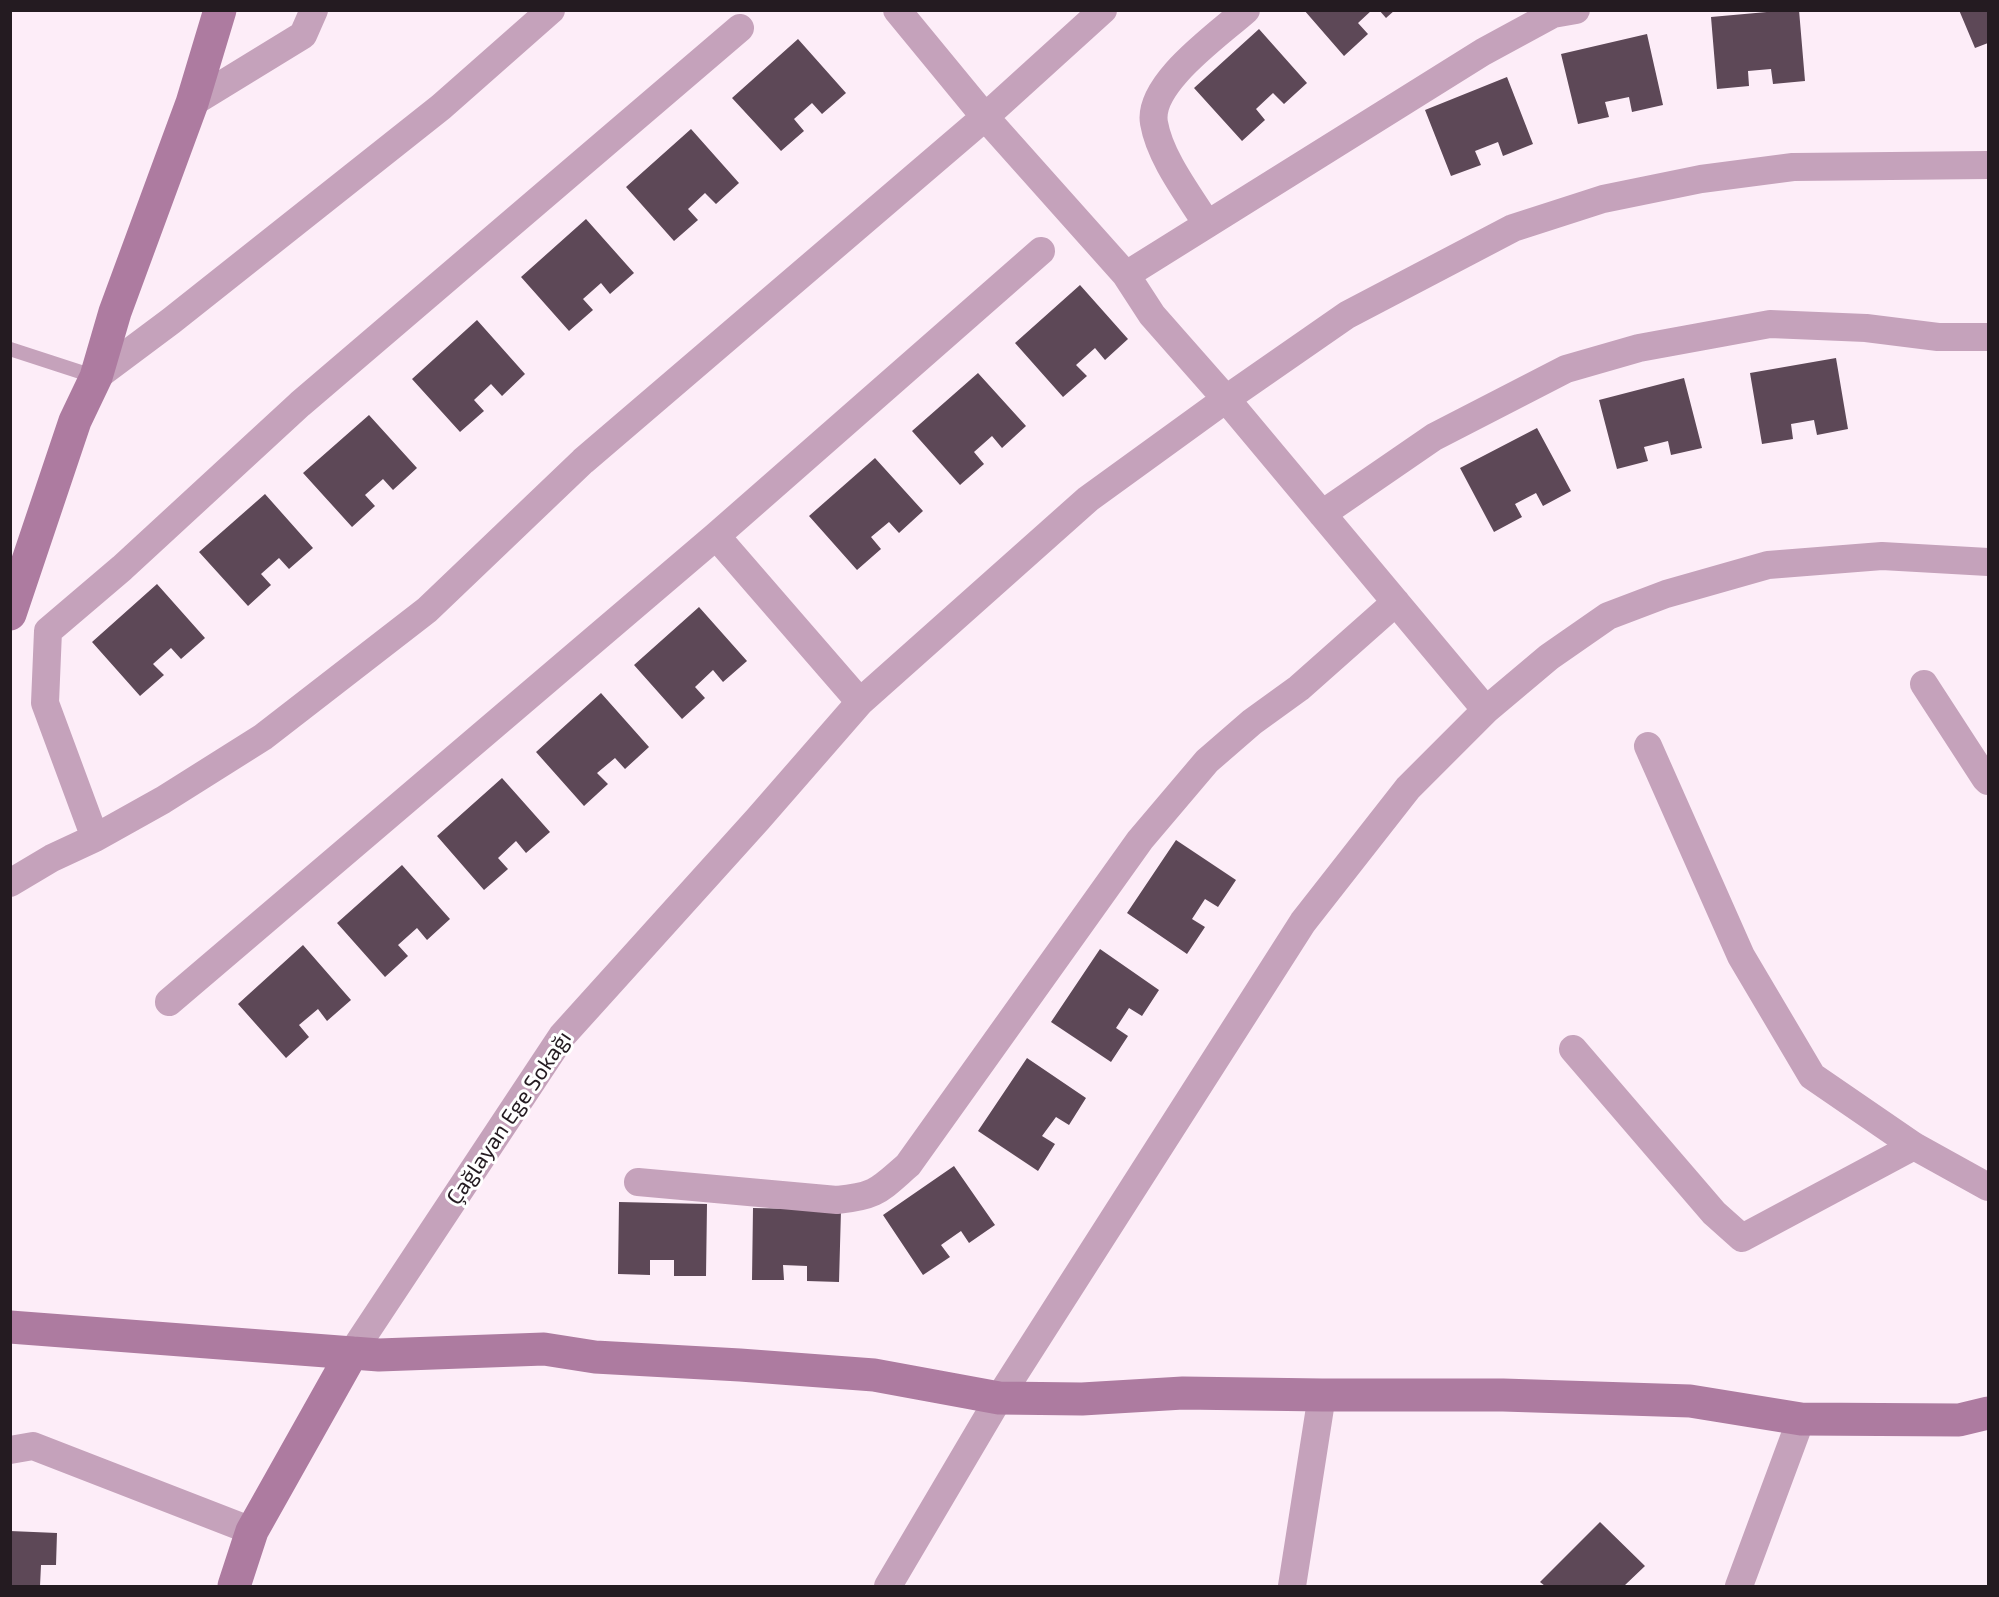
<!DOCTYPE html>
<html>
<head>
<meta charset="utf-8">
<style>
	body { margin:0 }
	#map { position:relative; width:1999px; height:1597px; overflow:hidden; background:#fdedf8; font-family:"Exo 2",sans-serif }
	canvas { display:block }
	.frame { position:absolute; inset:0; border:12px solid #241b21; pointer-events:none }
</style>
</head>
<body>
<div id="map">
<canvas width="1999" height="1597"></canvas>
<div class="frame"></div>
</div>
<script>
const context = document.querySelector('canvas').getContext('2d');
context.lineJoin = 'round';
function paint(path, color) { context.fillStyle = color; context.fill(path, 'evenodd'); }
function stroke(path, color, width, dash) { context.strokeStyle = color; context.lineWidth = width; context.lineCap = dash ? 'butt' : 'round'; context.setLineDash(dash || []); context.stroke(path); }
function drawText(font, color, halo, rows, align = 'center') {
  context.font = font + ' "Exo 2",sans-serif'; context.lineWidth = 6; context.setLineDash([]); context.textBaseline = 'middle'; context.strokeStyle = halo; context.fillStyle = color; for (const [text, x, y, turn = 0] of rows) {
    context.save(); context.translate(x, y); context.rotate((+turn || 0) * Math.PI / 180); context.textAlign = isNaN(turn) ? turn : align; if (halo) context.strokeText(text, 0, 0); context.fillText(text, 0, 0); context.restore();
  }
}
const building = new Path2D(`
	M1304,10H1372L1358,23L1368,34L1344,56Z
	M1379,10H1395L1386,18Z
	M1789,10H1799L1805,81L1773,84L1771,69L1748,71L1749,86L1717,89L1711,17Z
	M1959,10H1988V43L1975,48Z
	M1259,29L1307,83L1284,104L1273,93L1256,109L1265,120L1242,141L1194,88Z
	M1647,34L1663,105L1632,112L1629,97L1605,102L1609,117L1578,124L1561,54Z
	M798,39L846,93L822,114L812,103L794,119L804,131L781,151L732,98Z
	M1507,77L1533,144L1503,156L1498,142L1475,151L1481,165L1451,176L1425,110Z
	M691,129L739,183L716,204L705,193L688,209L698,220L674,241L626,187Z
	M586,219L634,273L610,294L601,283L583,299L593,310L569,331L521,277Z
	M1080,285L1128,339L1105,360L1095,348L1076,365L1087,376L1063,397L1015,343Z
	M477,320L525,374L502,396L491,384L474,400L484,411L460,432L412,379Z
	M1836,358L1848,429L1817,435L1814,420L1791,424L1793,439L1762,444L1750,373Z
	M978,373L1026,426L1002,448L992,436L974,452L984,464L960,485L912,431Z
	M1684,378L1702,448L1671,455L1668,441L1644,447L1648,461L1617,469L1599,400Z
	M369,415L417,468L393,490L383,479L365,495L375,506L352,527L303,473Z
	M1537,428L1571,491L1543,506L1536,493L1515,504L1522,517L1494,532L1460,468Z
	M875,458L923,511L899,533L889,522L871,537L881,549L857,570L809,516Z
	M265,494L313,548L289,569L279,558L261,574L271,585L248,606L199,552Z
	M157,584L205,638L181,659L171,648L153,664L164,675L140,696L92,642Z
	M699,607L747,661L723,682L713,670L695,687L705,698L682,719L634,665Z
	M601,693L649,747L625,769L615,758L597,773L608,784L584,806L536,752Z
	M502,778L550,832L526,853L516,841L498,858L508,869L484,890L437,836Z
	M1176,840L1236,880L1218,907L1205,899L1192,919L1205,927L1187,954L1127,913Z
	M402,865L450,919L427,940L417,928L398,945L408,956L385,977L337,923Z
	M303,945L351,1000L327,1021L318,1009L299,1025L309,1037L286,1058L238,1004Z
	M1100,949L1159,990L1142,1016L1129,1008L1116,1028L1128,1036L1111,1062L1051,1022Z
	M1027,1058L1086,1098L1069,1125L1056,1117L1042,1136L1055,1144L1038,1171L978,1131Z
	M954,1166L995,1225L969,1243L961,1231L941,1245L950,1257L923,1275L883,1215Z
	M619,1202L707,1204L706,1276H674V1260H650V1275L618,1274Z
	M753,1208L841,1210L839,1282L807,1281V1266L783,1265L784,1280H752Z
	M1600,1522L1645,1566L1624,1586H1545L1540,1582Z
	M10,1531L57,1533L56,1565H41L40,1586H10Z`);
const lane = new Path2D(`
	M10,349L96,377`);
const street = new Path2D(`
	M897,10L985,117L1126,275L1152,315L1226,399L1486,710
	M192,103L303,35L314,10
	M1207,224C1189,195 1160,158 1154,123C1147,84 1218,35 1246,10
	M1126,275L1483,52L1553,14L1576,10
	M96,377L171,321L441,107L551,10
	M1322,514L1434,437L1566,369L1639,348L1770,324L1866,328L1938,337H1988
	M716,536L860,702
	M1924,684L1985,778L1988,781
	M1648,746L1741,956L1812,1076L1914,1146L1988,1187
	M95,838L45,703L48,631L122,568L300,404L740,28
	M10,883L52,858L95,838L163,800L263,737L427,610L583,461L985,117L1103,10
	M169,1002L716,536L1041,251
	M1573,1049L1714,1213L1742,1238L1914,1146
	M638,1182L837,1200C877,1196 879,1190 908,1165L1140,840L1207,761L1252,722L1299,688L1396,602
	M352,1353L562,1036L758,819L860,702L1088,499L1226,399L1347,315L1513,228L1603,199L1701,179L1793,167L1988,165
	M10,1450L33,1446L252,1531
	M888,1586L999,1398L1303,922L1408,788L1486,710L1549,657L1608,616L1666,594L1768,565L1882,556L1988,562
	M1292,1586L1322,1395
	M1739,1586L1801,1419`);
const secondary = new Path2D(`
	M10,614L75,421L96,377L115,312L192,103L220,10
	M10,1327L379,1355L544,1349L595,1357L740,1365L874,1375L999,1398L1082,1399L1183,1393L1322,1395H1503L1690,1401L1801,1419L1959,1420L1988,1413
	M234,1586L252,1531L352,1353`);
const streetNames = [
	["Çağlayan Ege Sokağı",509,1118,-56]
];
paint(building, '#5d4857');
stroke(lane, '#c5a2bb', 14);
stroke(street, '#c5a2bb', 28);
stroke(secondary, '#ad7ba0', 33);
drawText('22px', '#241b21', '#fff', streetNames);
</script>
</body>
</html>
